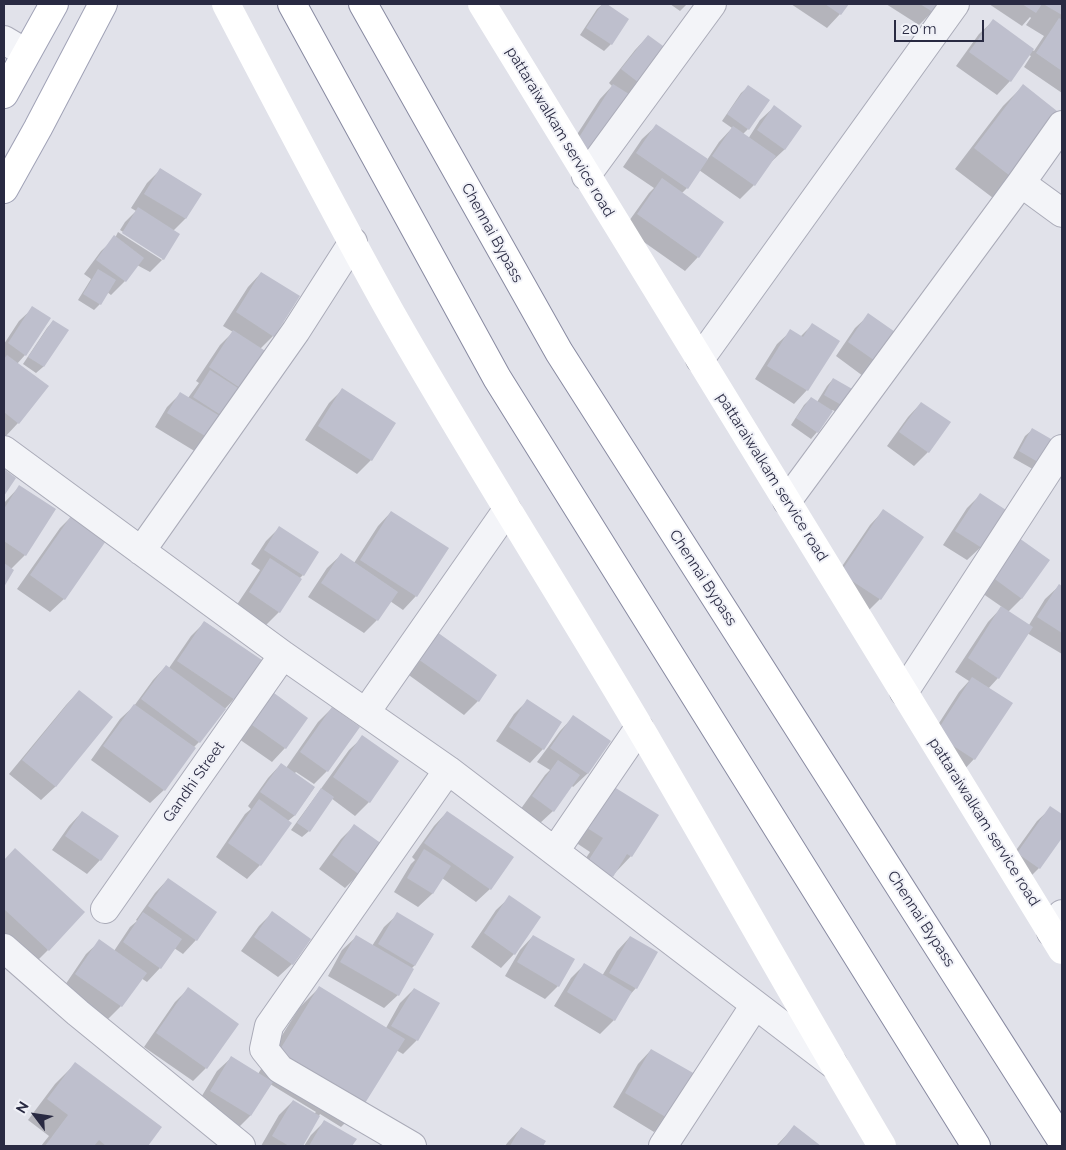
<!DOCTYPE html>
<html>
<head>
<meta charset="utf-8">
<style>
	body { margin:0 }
	#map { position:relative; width:1066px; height:1150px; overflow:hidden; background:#e1e2ea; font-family:Raleway,sans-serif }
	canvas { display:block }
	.frame { position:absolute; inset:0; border:5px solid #292a42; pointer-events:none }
	.north { position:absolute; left:10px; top:1090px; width:50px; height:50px; -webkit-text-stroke:4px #f0f1f7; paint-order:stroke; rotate:301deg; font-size:14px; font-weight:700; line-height:20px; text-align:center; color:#292a42 }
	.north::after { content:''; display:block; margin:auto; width:18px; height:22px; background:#292a42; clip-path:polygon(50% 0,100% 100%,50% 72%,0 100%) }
	.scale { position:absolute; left:894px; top:20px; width:90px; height:22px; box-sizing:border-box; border:2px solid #292a42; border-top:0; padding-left:6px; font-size:15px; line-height:18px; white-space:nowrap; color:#292a42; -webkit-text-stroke:4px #f0f1f7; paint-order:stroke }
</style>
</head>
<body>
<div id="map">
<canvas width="1066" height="1150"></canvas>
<div class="frame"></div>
<div class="north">N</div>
<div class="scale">20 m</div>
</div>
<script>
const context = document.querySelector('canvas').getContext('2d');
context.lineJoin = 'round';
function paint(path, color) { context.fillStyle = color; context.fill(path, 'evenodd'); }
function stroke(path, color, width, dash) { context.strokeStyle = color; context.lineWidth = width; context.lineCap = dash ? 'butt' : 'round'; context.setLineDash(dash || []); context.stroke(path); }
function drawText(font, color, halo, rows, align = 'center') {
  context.font = font + ' Raleway,sans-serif'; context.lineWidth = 4; context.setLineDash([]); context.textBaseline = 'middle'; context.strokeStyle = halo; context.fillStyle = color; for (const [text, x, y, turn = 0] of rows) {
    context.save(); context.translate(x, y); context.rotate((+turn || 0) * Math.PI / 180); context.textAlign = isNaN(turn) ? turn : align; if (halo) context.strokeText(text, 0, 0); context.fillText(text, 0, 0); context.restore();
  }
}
const shadow = new Path2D(`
	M603,4H605L628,19L611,44L604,51L580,35L597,9Z
	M670,4H687L680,11Z
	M791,4H847L840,14L827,28Z
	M886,4H937L932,12L919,25Z
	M989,4H1062V93L1024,67L1031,56L1029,55L1010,81L997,95L956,66L979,34L993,21L1034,51L1044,36L1026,25L1031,18L1030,17L1022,26Z
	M648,36L668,51L594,154L563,156L600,99L612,86L609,83L635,50Z
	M1023,86L1061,115L993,198L955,169L1003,106Z
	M748,87V129L742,135L748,139L760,120L774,107L801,126L784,150L770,163L754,185L740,199L699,170L687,188L682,193L698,257L685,271L624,228L649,193L654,188L623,167L642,139L656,126L707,160L719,142L732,128L722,121L741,93Z
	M160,170L200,194L185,219L173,231L163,259L150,272L137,265L125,281L111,295L107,292L100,304L94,310L78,300L91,279L84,274L101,251L115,238L118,232L162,260V257L120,230L125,222L136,211L131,208L147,183Z
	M261,273L273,336L260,349L268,354L201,455L155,427L167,407L180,394L188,398L199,383L196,381L220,345L233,332L223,326L248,287Z
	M33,308L25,355L17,364L18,423L5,437L4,436V344L19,321Z
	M869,315L897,334L863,376L836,356L855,328Z
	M53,321L67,330L43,367L36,373L23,364L47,328Z
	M813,324L807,390L794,404L755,379L777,344L791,331L800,337Z
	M833,379L853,390L837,412L832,410L817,432L811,439L791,425L804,405L811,398L817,402L827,386Z
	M342,390L394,423L371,460L357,474L305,440L329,403Z
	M921,403L928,452L914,466L887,446L908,417Z
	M1032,430L1056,444L1038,472L1013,458L1025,436Z
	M19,487L25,555L11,569L12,570L4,584V503Z
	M980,495L981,547L967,560L943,545L967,508Z
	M883,511L880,599L866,613L828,587L870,525Z
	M391,512L416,596L403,610L390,601L377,620L364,633L308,597L327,568L341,555L354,563L378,526Z
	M73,515L64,599L50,612L17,589L60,528Z
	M279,528L303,575L299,579L279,612L266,625L236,606L260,570L251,564L266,541Z
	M1006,553L1022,598L1008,612L1029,625L1045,599L1059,586L1062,588V654L1027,633L998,678L988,689L974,759L961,773L923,748L959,692L969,681L955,672L988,622L1002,607L979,591Z
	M205,622L260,660L234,699L223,711L199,742L193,748L164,790L150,803L91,760L120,719L134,706L153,680L166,666L169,668L191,636Z
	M423,648L496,675L478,701L464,715L406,673Z
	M79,691L111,717L55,787L41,800L9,774L66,705Z
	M274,695L307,718L285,748L272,762L239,739L261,708Z
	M527,701L543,749L530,763L496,741L514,714Z
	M332,708L327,771L314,784L296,772L294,774L314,788L294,816L288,821L260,865L247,879L216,857L245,814L251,809L248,806L268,778L281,764L286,768L318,722Z
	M573,717L609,742L587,774L573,787L571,785L553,811L539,824L520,810L545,775L550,770L537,762L560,731Z
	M363,737L369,802L355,816L331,798L309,831L302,837L291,830L349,750Z
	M598,800L631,856L599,890L575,874L590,852L572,840Z
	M1051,808L1062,816V836L1039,868L1025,882L1004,867L1037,821Z
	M82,812L117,836L100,860L87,874L52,850L69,826Z
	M447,812L490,889L476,902L442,878L432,894L418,907L394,892L411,864L415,860L412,857L434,826Z
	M354,826L359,874L345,888L319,869L341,839Z
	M15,850L48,950L28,970L4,948V861Z
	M168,879L196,940L183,954L174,948L160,968L147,982L141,978L121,1006L108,1019L63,988L86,954L100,941L114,951L130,927L137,921L136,920L155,893Z
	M510,897L514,954L501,968L471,947L496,910Z
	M272,913L292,964L278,977L241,951L259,926Z
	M398,914L433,935L414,966L411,969L398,995L384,1008L328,976L342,950L356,937L372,946L384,927Z
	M533,936L558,986L545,999L505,976L520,950Z
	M630,937L636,988L628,997L614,1020L600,1034L554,1006L571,978L584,965L602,976L617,951Z
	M319,988L386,1028L400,1003L414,989L438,1004L417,1040L403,1054L396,1050L361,1107L341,1127L320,1114L301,1146H261L279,1115L293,1101L314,1114L316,1112L270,1084L250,1116L237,1129L197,1104L217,1071L231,1058L258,1074L299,1008Z
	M188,989L206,1068L193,1081L144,1047L175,1002Z
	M651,1050L668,1118L654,1132L613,1107L638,1064Z
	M75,1064L160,1128L146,1146H41L49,1136L28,1120L55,1084Z
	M324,1122L355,1139L351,1146H304L311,1135Z
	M794,1127L819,1146H776Z
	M521,1128L545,1141L542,1146H505L508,1142Z`);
const building = new Path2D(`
	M602,4H607L629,19L612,45L586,28Z
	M825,4H849L841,15Z
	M920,4H939L933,12Z
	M1022,4H1042L1036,13Z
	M1046,4H1062V15L1045,5Z
	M1059,18L1062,20V71L1036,53Z
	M993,19L1034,49L1011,82L969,52Z
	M648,35L670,51L643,86L621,69Z
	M613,84L632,96L595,154L576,142Z
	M1023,84L1062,115L1014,179L974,148Z
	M748,85L770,100L749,130L727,114Z
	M774,105L802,126L785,150L757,130Z
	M656,124L708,159L688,189L636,153Z
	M733,126L776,156L755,186L712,156Z
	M160,168L202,194L186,219L144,194Z
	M662,178L724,222L699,258L637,214Z
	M138,207L180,234L164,260L122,233Z
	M114,235L144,258L126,282L96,260Z
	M98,269L116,280L101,305L83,294Z
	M261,272L300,296L274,337L236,312Z
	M32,306L51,318L26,356L8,343Z
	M868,313L898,334L878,363L848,342Z
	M53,320L69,330L44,367L28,357Z
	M812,323L840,341L808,391L767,366L790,329L803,337Z
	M233,330L270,354L246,392L209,367Z
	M7,355L49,386L19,424L4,412V359Z
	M210,370L244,392L227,419L193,397Z
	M833,378L854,390L845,407L824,395Z
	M342,388L396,423L372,461L318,426Z
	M180,392L228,421L215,442L167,413Z
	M811,397L833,411L818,433L796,418Z
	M921,402L951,422L929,453L899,432Z
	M1032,428L1058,443L1045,466L1019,451Z
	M4,469L16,478L4,496Z
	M19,485L56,509L26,556L4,541V509Z
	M980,493L1006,510L982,548L955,531Z
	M883,509L924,537L881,600L840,573Z
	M391,511L449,548L417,597L360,560Z
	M73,513L108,538L65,600L30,575Z
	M279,526L319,552L304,576L264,550Z
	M1019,538L1050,560L1022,599L992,577Z
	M341,553L398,592L378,621L321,583Z
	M270,558L302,579L280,613L249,592Z
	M4,563L14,570L4,587Z
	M1059,584L1062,586V633L1037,617Z
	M1001,606L1033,627L999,679L968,658Z
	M204,621L262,660L235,700L177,661Z
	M437,632L497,675L479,702L418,659Z
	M166,665L226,709L200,743L141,699Z
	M972,677L1013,703L975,760L935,734Z
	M79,690L113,717L56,787L22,760Z
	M274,693L308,718L286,749L252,725Z
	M527,699L562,722L544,750L509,727Z
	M134,704L196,748L165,791L103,746Z
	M332,707L360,727L328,772L300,752Z
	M573,715L611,741L588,774L550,748Z
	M362,735L399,761L370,803L333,777Z
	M558,760L580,775L554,812L532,796Z
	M281,763L315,787L295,816L260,792Z
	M611,785L659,815L632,857L627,854L613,877L588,861L603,838L584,826Z
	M321,788L334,797L310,832L297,823Z
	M259,799L292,823L261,866L228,843Z
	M1050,806L1062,814V838L1040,869L1017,853Z
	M82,811L119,836L101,861L65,836Z
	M447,811L514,857L491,890L424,843Z
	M354,824L382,844L360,875L332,855Z
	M15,848L85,912L49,951L4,909V860Z
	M424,849L451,866L433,894L407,878Z
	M168,878L217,912L197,941L148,906Z
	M509,895L541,917L515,955L484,933Z
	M272,911L311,939L293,965L254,937Z
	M143,912L182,939L161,969L123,942Z
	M397,912L434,934L415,966L378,944Z
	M356,935L414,969L399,996L340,962Z
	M533,935L575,959L559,987L517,962Z
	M630,936L658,952L637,989L609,973Z
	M99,939L147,973L122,1007L75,974Z
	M584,963L632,992L615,1021L567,992Z
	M319,986L405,1039L362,1108L276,1056Z
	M188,987L239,1024L207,1069L156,1033Z
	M414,988L440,1003L418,1041L391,1026Z
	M651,1049L695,1074L669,1119L625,1093Z
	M231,1056L273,1082L251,1116L210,1091Z
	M75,1062L162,1127L148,1146H106L99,1140L94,1146H45L68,1115L47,1099Z
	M293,1100L320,1116L303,1146H289L272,1136Z
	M324,1120L357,1139L352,1146H309Z
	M794,1125L821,1146H778Z
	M521,1127L546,1141L543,1146H510Z`);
const street = new Path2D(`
	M4,40L26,53
	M586,176L712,4
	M1021,183L1062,213
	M700,359L955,4
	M4,450L283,655L448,770L833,1064
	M787,501L1021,183L1062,125
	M141,551L296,331L353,242
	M904,692L1062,449
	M366,712L507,510
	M555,851L639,728
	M105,909L283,655
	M1051,932L1062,914
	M4,948L78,1013L241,1146
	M412,1146L280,1069L264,1049L269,1026L448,770
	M663,1146L755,1005`);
const secondary = new Path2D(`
	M226,4C280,107 334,211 391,313C474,459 565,600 650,745C728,878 803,1013 882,1146
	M482,4L1062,950`);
const primary = new Path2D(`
	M4,94L54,4
	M4,189L38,128L103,4`);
const highway = new Path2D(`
	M292,4L497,378L976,1146
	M363,4L559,352L1062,1141`);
const streetNames = [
	["pattaraiwalkam service road",560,132,59],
	["Chennai Bypass",492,233,61],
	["pattaraiwalkam service road",772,477,58],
	["Chennai Bypass",703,578,57],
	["Gandhi Street",194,782,-55],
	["pattaraiwalkam service road",984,822,58],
	["Chennai Bypass",921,919,57]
];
paint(shadow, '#0003');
paint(building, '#bebfcd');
stroke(street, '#aaabb8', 30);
stroke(primary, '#a0a2b6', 30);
stroke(highway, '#888aa1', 30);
stroke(street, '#f3f4f8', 28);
stroke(secondary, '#fff', 28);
stroke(primary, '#fff', 28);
stroke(highway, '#fff', 28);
drawText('15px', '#292a42', '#f0f1f7', streetNames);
</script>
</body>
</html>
